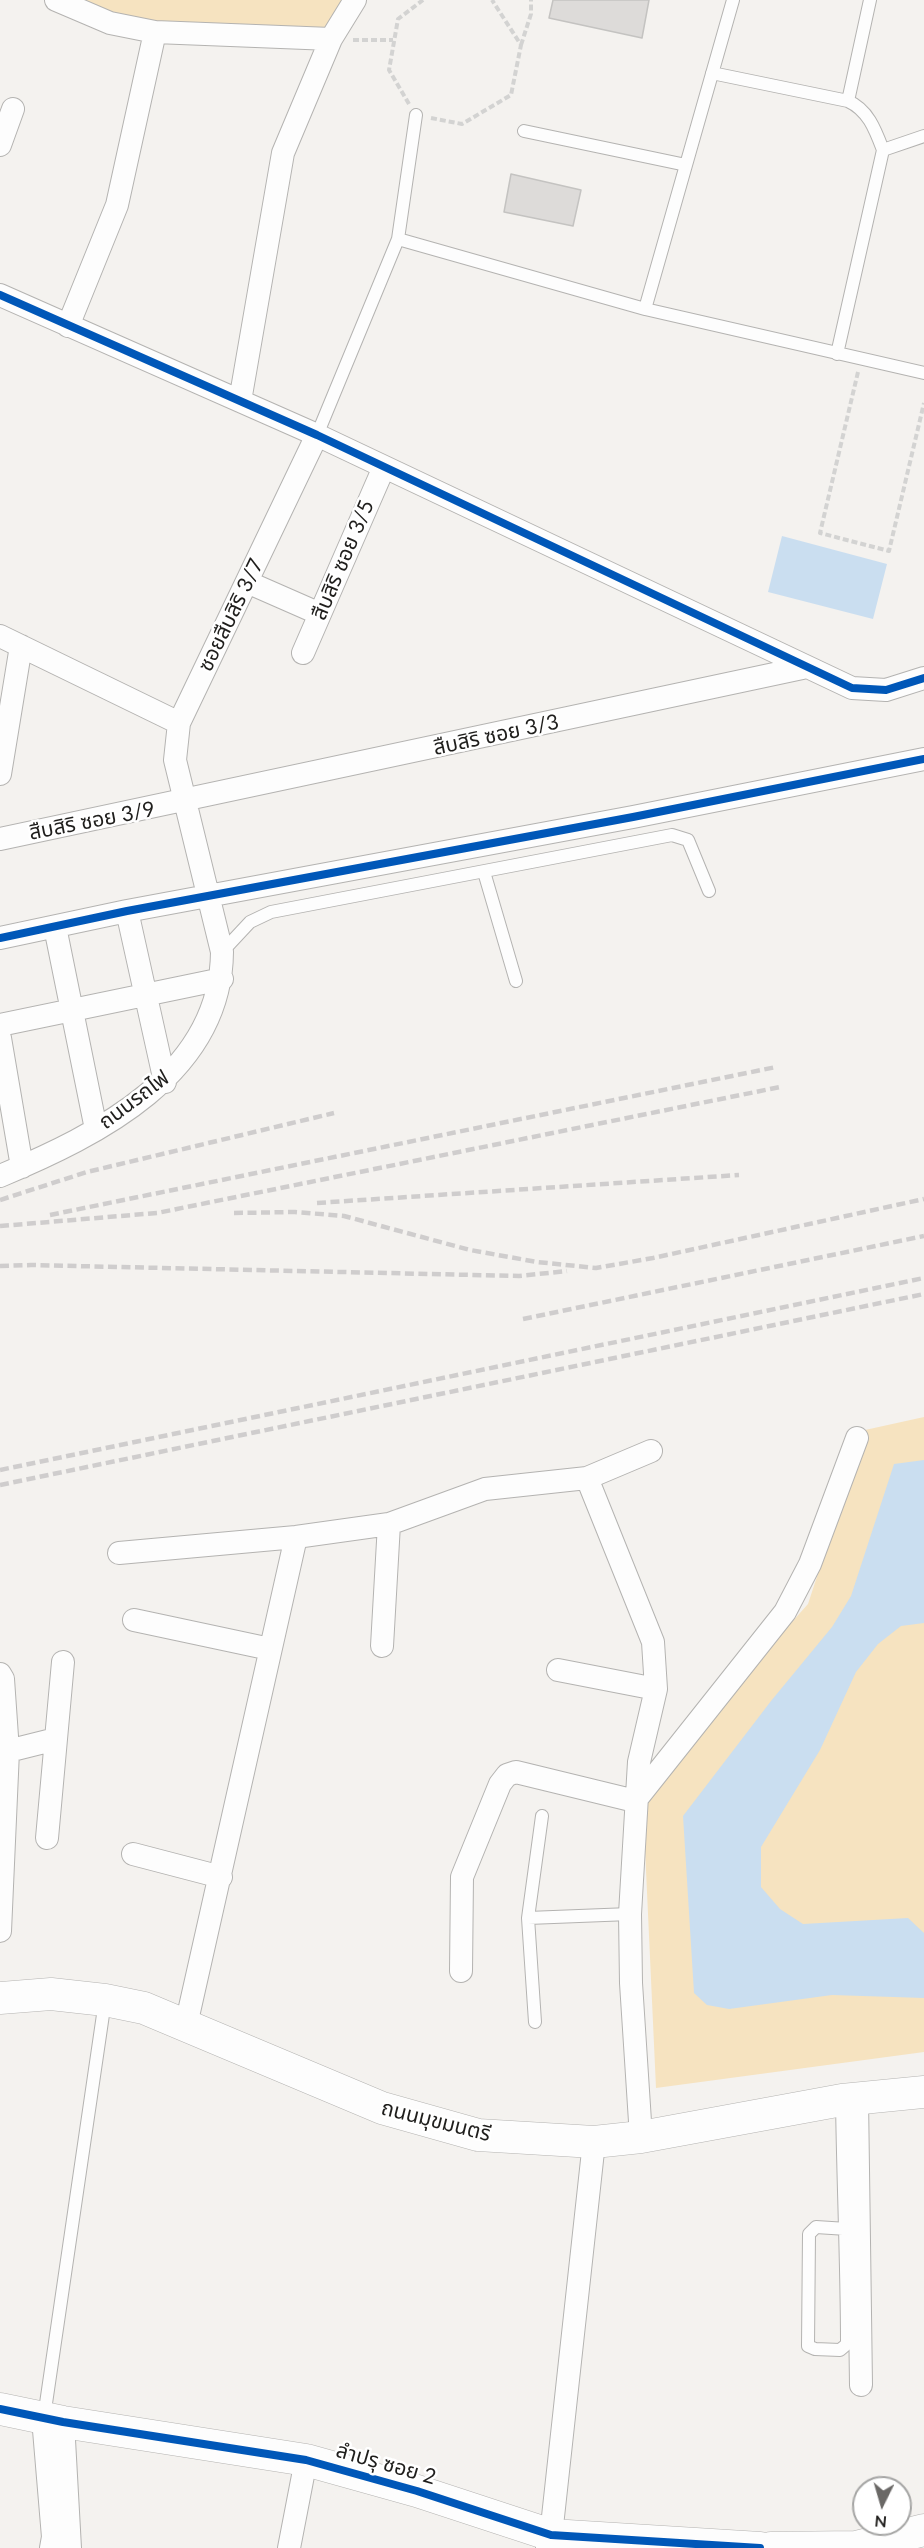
<!DOCTYPE html>
<html>
<head>
<meta charset="utf-8">
<style>
	body { margin:0 }
	#map { position:relative; width:924px; height:2548px; overflow:hidden; background:#f4f2ef; font-family:Lato,sans-serif }
	canvas { display:block }
	.north { position:absolute; left:852px; top:2476px; width:60px; height:60px; box-sizing:border-box; background:#fff; border:2px solid #a5a5a4; border-radius:50%; rotate:185deg; font-size:16px; font-weight:700; line-height:24px; text-align:center; color:#1f1e1c }
	.north::after { content:''; display:block; margin:auto; width:21px; height:27px; background:#6a6866; clip-path:polygon(50% 0,100% 100%,50% 72%,0 100%) }
</style>
</head>
<body>
<div id="map">
<canvas width="924" height="2548"></canvas>
<div class="north">N</div>
</div>
<script>
const context = document.querySelector('canvas').getContext('2d');
context.lineJoin = 'round';
function paint(path, color) { context.fillStyle = color; context.fill(path, 'evenodd'); }
function stroke(path, color, width, dash) { context.strokeStyle = color; context.lineWidth = width; context.lineCap = dash ? 'butt' : 'round'; context.setLineDash(dash || []); context.stroke(path); }
function drawText(font, color, halo, rows, align = 'center') {
  context.font = font + ' Lato,"Noto Sans Thai",sans-serif'; context.lineWidth = 5; context.setLineDash([]); context.textBaseline = 'middle'; context.strokeStyle = halo; context.fillStyle = color; for (const [text, x, y, turn = 0] of rows) {
    context.save(); context.translate(x, y); context.rotate((+turn || 0) * Math.PI / 180); context.textAlign = isNaN(turn) ? turn : align; if (halo) context.strokeText(text, 0, 0); context.fillText(text, 0, 0); context.restore();
  }
}
const green = new Path2D(`
	M56,0H355L331,39L156,28Z
	M924,1417V2052L656,2088L643,1805L725,1697L808,1604L865,1430Z`);
const water = new Path2D(`
	M782,536L887,564L873,619L768,592Z
	M924,1460V1623L901,1626L878,1644L856,1672L820,1750L761,1847V1887L780,1909L803,1924L908,1918L924,1933V1998L832,1995L729,2009L707,2005L694,1993L683,1816L771,1701L832,1627L851,1596L894,1464Z`);
const building = new Path2D(`
	M553,0H649L642,38L549,18Z
	M511,174L581,190L573,226L504,212Z`);
const path = new Path2D(`
	M353,40H393
	M521,45L531,14V0
	M409,104L389,70L398,19L423,0
	M431,118L462,124L511,95L521,45L492,0
	M858,372L820,533L889,551L924,403`);
const lane = new Path2D(`
	M712,73L848,101C868,110 875,129 883,150L837,354
	M848,101L870,0
	M524,131L686,165
	M883,150L924,136
	M398,239L645,309L924,373
	M645,309L733,0
	M317,435L398,239L416,115
	M484,872L516,981
	M222,952L250,922L271,912L672,835L688,840L709,891
	M528,1918L630,1914
	M535,2022L528,1918L542,1816
	M842,2100C843,2182 847,2263 847,2344L840,2350L815,2349L808,2346L809,2234L816,2227L847,2229
	M44,2417L105,2001`);
const street = new Path2D(`
	M56,0L110,23L155,32L331,39
	M0,145L13,109
	M0,295L317,435L852,688L886,690L924,678
	M68,326L117,205L155,32
	M240,401L283,153L331,39L355,0
	M247,582L320,614
	M0,636L179,723
	M303,653L384,467
	M0,774L21,646
	M0,839L807,667
	M127,911L165,1082
	M55,927L96,1129
	M0,938L127,911L633,817L924,759
	M0,1025L222,979
	M0,1038L22,1167
	M0,1176C98,1135 221,1074 222,952L175,760L179,723L317,435
	M587,1478L653,1642L656,1689L639,1762L630,1914L631,1983L641,2137
	M119,1553L296,1537L389,1524L485,1489L587,1478L651,1451
	M134,1620L270,1649
	M382,1646L389,1524
	M558,1670L656,1689
	M0,1674L3,1679L8,1751L0,1931
	M8,1751L56,1739
	M47,1838L63,1662
	M133,1854L221,1877
	M461,1971L462,1877L500,1784L507,1775L516,1772L635,1801L785,1612L810,1564L857,1438
	M186,2025L296,1537
	M857,2098L861,2385
	M43,2418L53,2537L51,2548
	M63,2422L70,2548
	M289,2548L306,2460
	M547,2548L551,2535L594,2142`);
const secondary = new Path2D(`
	M0,1998L51,1994L105,2000L144,2008L382,2108L478,2135L594,2142L641,2137L842,2100L924,2092
	M0,2409L63,2422L306,2460L417,2491L551,2535L760,2548
	M771,2548L856,2547L924,2530`);
const rail = new Path2D(`
	M0,1200L87,1172L334,1113
	M317,1203L739,1175
	M234,1213L295,1212L344,1216L470,1250L537,1262L596,1268L653,1258L924,1199
	M50,1215L776,1067
	M0,1226L157,1213L780,1087
	M0,1266L31,1265L519,1276L567,1271
	M523,1319L924,1236
	M0,1470L924,1278
	M0,1485L924,1294`);
const cycleway = new Path2D(`
	M0,295L317,435L852,688L886,690L924,678
	M0,938L127,911L633,817L924,759
	M0,2409L63,2422L306,2460L417,2491L551,2535L760,2548`);
const streetNames = [
	["สืบสิริ ซอย 3/5",343,560,-67],
	["ซอยสืบสิริ 3/7",231,615,-64],
	["สืบสิริ ซอย 3/3",496,735,-12],
	["สืบสิริ ซอย 3/9",92,821,-11],
	["ถนนรถไฟ",134,1100,-37],
	["ถนนมุขมนตรี",436,2121,14],
	["ลำปรุ ซอย 2",386,2464,16]
];
paint(green, '#f6e3c0');
paint(water, '#cadef0');
paint(building, '#dddbd9');
stroke(building, '#c4c3c1', 1.5);
stroke(lane, '#b4b3b1', 14);
stroke(street, '#b4b3b1', 24);
stroke(secondary, '#b4b3b1', 33);
stroke(path, '#d3d3d2', 4, [6, 3]);
stroke(lane, '#fdfdfd', 12);
stroke(street, '#fdfdfd', 22);
stroke(secondary, '#fdfdfd', 32);
stroke(rail, '#cfcdcd', 4.5, [9, 4.5]);
stroke(cycleway, '#0057b8', 8);
drawText('21px', '#1f1e1c', '#fff', streetNames);
</script>
</body>
</html>
